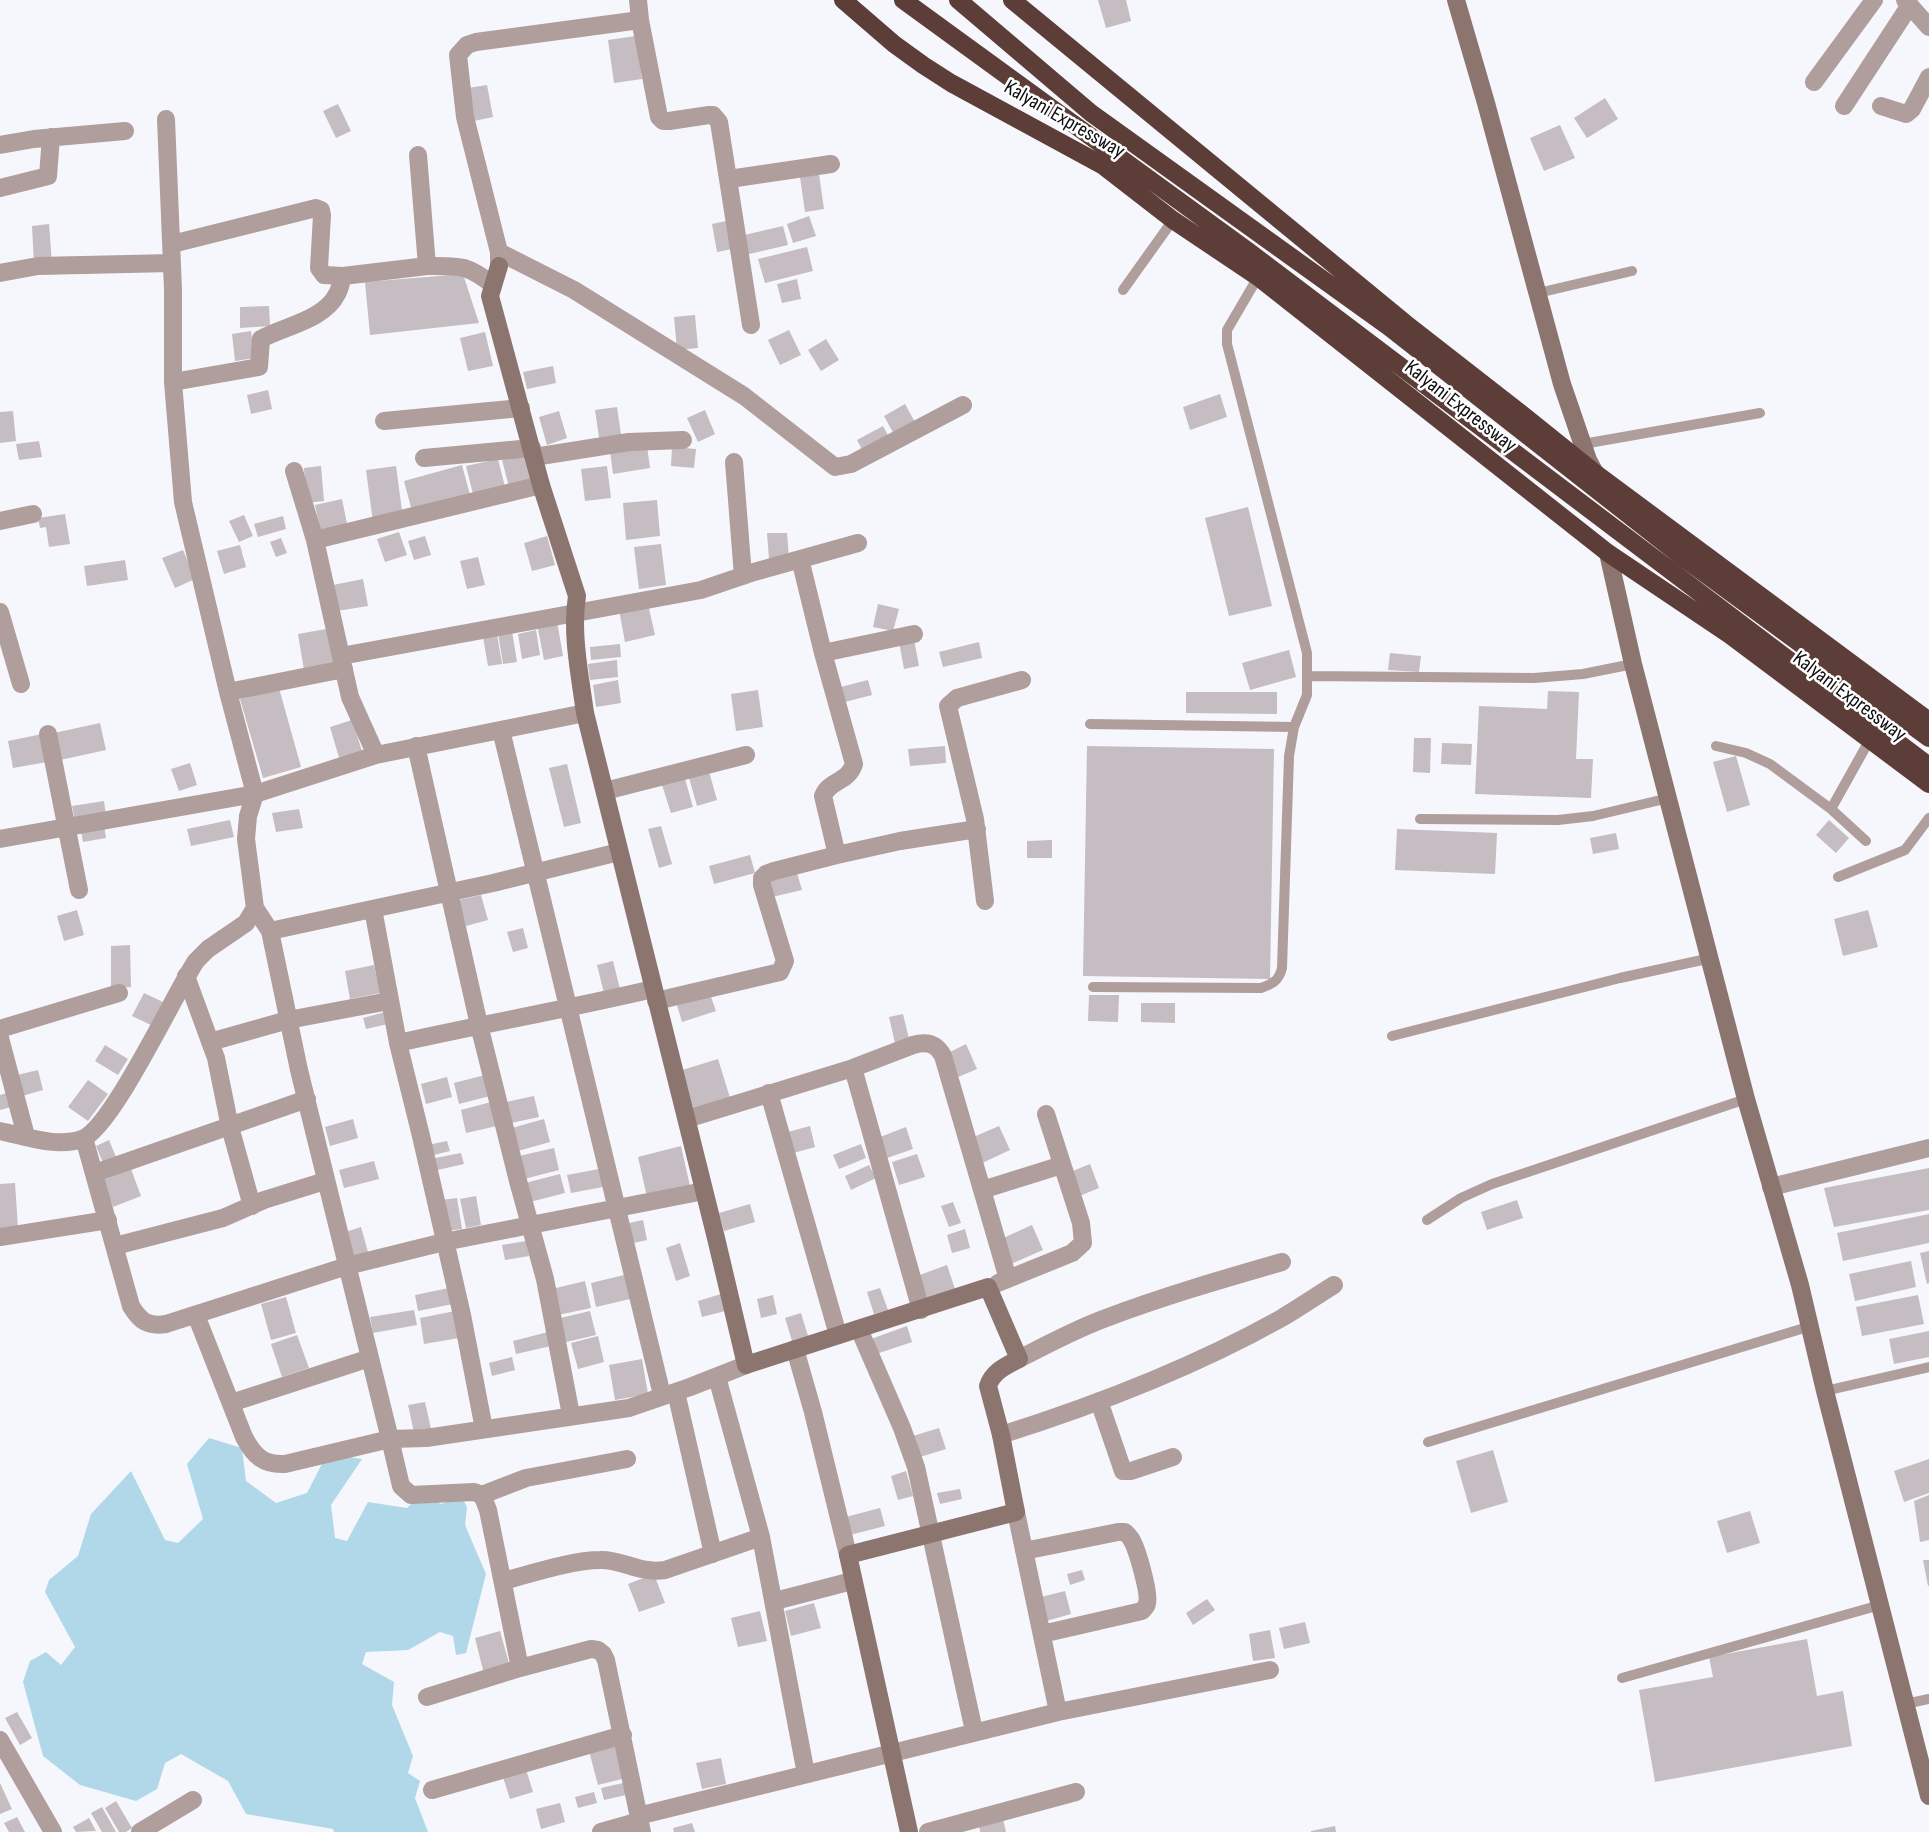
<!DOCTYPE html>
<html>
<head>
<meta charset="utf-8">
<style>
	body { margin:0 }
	canvas { display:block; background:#f6f6fd }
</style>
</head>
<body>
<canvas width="1929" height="1832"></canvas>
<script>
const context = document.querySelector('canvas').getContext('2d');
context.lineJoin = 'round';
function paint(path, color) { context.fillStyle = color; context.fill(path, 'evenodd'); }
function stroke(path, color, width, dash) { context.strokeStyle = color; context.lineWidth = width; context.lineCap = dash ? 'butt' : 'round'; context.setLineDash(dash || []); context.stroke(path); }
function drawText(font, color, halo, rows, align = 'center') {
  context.font = font + ' "Sofia Sans Condensed",sans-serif'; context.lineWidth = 5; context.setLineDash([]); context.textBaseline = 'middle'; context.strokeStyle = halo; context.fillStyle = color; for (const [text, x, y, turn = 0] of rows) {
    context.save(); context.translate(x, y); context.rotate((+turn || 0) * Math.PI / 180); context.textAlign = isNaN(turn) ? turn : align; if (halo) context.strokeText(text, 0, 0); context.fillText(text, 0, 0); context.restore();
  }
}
const water = new Path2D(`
	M209,1438L242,1448L246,1481L276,1503L307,1493L327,1454L362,1459L331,1505L335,1538L347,1541L368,1502L407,1508L421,1494L441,1504L461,1496L467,1507L465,1525L486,1574L466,1653L456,1655L453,1636L440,1632L408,1650L366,1652L362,1664L394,1682L392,1705L413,1756L408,1773L420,1781L415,1798L428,1832H334L333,1829L246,1814L228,1781L181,1754L165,1763L157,1789L136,1801L80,1785L43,1756L23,1682L30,1661L46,1652L61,1665L75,1647L45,1592L49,1580L78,1556L91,1514L131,1471L165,1540L178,1543L203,1519L187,1464Z`);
const building = new Path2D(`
	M1098,0H1126L1131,21L1106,28Z
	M636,36L642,79L614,83L608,40Z
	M487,85L493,117L474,121L468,88Z
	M1605,98L1618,119L1587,138L1574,118Z
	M338,104L351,131L336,138L323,111Z
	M1560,125L1575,158L1544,171L1530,138Z
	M819,174L824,209L805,212L800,177Z
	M809,216L816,236L793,243L787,224Z
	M726,221L732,249L717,252L712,224Z
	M49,224L52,263L34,265L32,226Z
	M783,226L788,245L745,255L740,236Z
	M807,247L813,271L765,283L758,259Z
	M463,274L479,323L370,335L365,282Z
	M797,279L801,299L782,303L777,284Z
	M269,306L270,326L240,328V307Z
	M695,315L698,348L677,350L674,317Z
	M789,330L801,355L780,365L768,340Z
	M251,331L255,358L235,361L232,334Z
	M485,332L493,366L468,371L460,338Z
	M826,339L839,360L821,371L808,350Z
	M553,366L556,383L527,389L523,372Z
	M268,390L272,409L251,414L247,395Z
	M1220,394L1227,417L1190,430L1183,407Z
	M905,404L916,424L895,436L884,416Z
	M617,407L622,441L600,444L595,410Z
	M705,410L715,434L698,442L687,418Z
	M13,411L16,441L0,443V412Z
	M559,411L567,438L547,445L539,417Z
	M883,426L891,441L865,455L857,440Z
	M39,441L42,457L19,460L16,444Z
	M647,446L650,468L613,474L610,451Z
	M672,447L696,449L694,468L671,466Z
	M524,454L532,481L509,487L502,460Z
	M498,459L505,487L473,494L466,466Z
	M462,465L470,495L412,511L404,481Z
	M321,466L324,501L306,503L304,468Z
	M396,466L403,518L373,522L366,470Z
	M607,466L611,498L585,501L581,469Z
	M342,499L347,524L320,530L315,505Z
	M657,500L660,536L626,540L623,503Z
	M1248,507L1272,606L1229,616L1205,518Z
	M65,514L70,544L49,547L46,527L40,528L38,518Z
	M244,515L253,536L239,542L229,521Z
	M283,516L286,529L258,537L254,524Z
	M399,532L407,555L385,562L377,539Z
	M767,533H787L789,558L769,559Z
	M425,536L431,555L414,560L408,541Z
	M547,536L555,565L532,571L524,543Z
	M281,538L287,553L276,557L270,542Z
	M661,544L666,585L639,589L634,547Z
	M240,545L246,567L224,574L217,551Z
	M183,550L195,579L175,588L162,558Z
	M478,557L485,585L467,589L460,561Z
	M125,560L128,580L87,586L84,566Z
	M363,579L368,606L337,611L333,585Z
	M648,604L655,635L625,642L619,610Z
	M878,604L899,609L893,631L873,627Z
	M557,621L563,656L544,660L537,624Z
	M332,628L338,665L304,670L298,634Z
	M536,630L540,655L522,659L518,634Z
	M512,631L517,662L503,664L498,633Z
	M497,634L502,664L488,666L483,637Z
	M914,639L919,666L904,669L899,642Z
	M979,642L982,658L943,667L939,652Z
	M620,644L621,657L591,660L590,647Z
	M1289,650L1296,677L1250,690L1242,663Z
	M1390,653L1421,656L1419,672L1388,670Z
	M617,660L618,677L590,680L588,664Z
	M618,680L621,703L596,707L593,685Z
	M868,680L872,695L841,703L837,688Z
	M279,688L301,767L263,778L240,699Z
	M758,690L763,727L736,731L731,694Z
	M1548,691L1579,692L1576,759H1593L1591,798L1475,794L1479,706L1547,709Z
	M1186,692H1277V714L1186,713Z
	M352,720L363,754L340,761L330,727Z
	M100,723L106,750L60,760L54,733Z
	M42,734L47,762L13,768L8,741Z
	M1414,738H1431L1430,773L1413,772Z
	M1442,743L1472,744L1471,765L1441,764Z
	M945,746L946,763L910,766L908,749Z
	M1087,746L1274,749L1270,979L1083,976Z
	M1736,756L1750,805L1727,812L1713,762Z
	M190,763L197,785L179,791L171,769Z
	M567,764L581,823L564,827L549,768Z
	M708,768L717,800L697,806L688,774Z
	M685,779L693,807L671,813L662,785Z
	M104,801L106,816L75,821L72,806Z
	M299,809L303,828L276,832L272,813Z
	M230,820L234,837L191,846L187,829Z
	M1829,820L1849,838L1836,853L1816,835Z
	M104,826L106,838L83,842L81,831Z
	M661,826L672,864L659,868L648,829Z
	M1397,829L1497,833L1495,874L1395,870Z
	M1616,833L1619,849L1593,854L1590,838Z
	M1052,840V858H1027V841Z
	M750,855L755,873L714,884L709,866Z
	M797,873L802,890L772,897L768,880Z
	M481,895L488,920L466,926L459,900Z
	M77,910L84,935L64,941L57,916Z
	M1868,910L1878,947L1843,956L1834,919Z
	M523,928L528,948L513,952L507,932Z
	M130,945L131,987L111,988V946Z
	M613,961L620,989L604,993L597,965Z
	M374,965L380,993L350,999L345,971Z
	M144,993L163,1002L151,1025L132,1016Z
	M710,994L716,1011L682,1022L677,1005Z
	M1089,995H1119L1118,1022L1088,1021Z
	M1141,1003H1175V1023L1141,1022Z
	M385,1012L388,1024L366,1029L363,1018Z
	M903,1014L909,1039L895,1043L889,1017Z
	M966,1044L977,1069L958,1077L948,1053Z
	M105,1045L128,1059L118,1075L95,1061Z
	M718,1059L731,1101L692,1113L679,1071Z
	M38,1070L43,1090L22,1096L17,1075Z
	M485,1075L490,1096L459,1104L454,1083Z
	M447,1077L452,1097L426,1104L421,1084Z
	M88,1080L108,1094L88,1121L68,1107Z
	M7,1093L11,1107L0,1110V1095Z
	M534,1096L539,1117L511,1123L506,1102Z
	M491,1102L497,1126L466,1133L461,1110Z
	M353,1119L358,1138L330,1146L325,1127Z
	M544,1119L550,1142L518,1151L512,1128Z
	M810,1126L815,1147L790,1154L784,1133Z
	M999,1126L1010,1150L980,1164L969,1139Z
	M906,1127L913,1149L887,1158L880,1137Z
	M109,1140L116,1157L103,1163L96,1146Z
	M447,1141L450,1151L430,1156L427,1145Z
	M861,1144L866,1158L839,1169L833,1155Z
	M681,1146L690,1186L647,1197L638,1157Z
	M554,1148L559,1170L524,1179L519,1156Z
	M461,1153L464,1164L433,1171L430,1159Z
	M917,1154L925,1177L899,1185L892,1162Z
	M374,1161L379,1179L344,1188L339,1170Z
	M1090,1164L1099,1188L1077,1197L1068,1173Z
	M869,1165L876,1178L851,1190L845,1176Z
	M1929,1168V1210L1834,1227L1824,1188Z
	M131,1169L141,1196L113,1207L103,1180Z
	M599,1169L603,1187L571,1193L567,1175Z
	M560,1174L565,1193L530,1202L525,1183Z
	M15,1183L18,1228L0,1229V1184Z
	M476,1196L481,1225L466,1228L460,1199Z
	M457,1198L462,1229L446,1231L441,1200Z
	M1517,1200L1523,1218L1487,1230L1481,1212Z
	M953,1202L961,1223L949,1227L941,1206Z
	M750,1204L755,1222L724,1231L719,1213Z
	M1929,1214V1243L1843,1261L1837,1233Z
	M643,1220L647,1240L629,1244L625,1224Z
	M1032,1225L1043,1250L1011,1264L1001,1239Z
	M361,1227L368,1252L351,1257L345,1232Z
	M965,1229L970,1248L952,1253L947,1235Z
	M526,1241L529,1256L505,1260L502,1245Z
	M680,1243L690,1276L676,1281L666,1248Z
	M1929,1251V1283L1927,1284L1920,1253Z
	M1911,1261L1916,1287L1855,1301L1849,1274Z
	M947,1265L955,1289L925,1299L917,1276Z
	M624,1275L630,1299L596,1307L591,1283Z
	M585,1281L591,1308L558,1315L552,1289Z
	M449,1288L453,1304L418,1311L415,1295Z
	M880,1288L888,1310L874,1314L867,1292Z
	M721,1294L725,1311L702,1317L698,1301Z
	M773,1295L777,1314L761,1318L757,1299Z
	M1918,1295L1924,1324L1862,1336L1856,1307Z
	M286,1297L296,1333L271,1340L261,1304Z
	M414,1310L417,1325L373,1333L370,1317Z
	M455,1311L459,1338L424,1344L420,1318Z
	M590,1311L596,1335L562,1343L556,1319Z
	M801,1313L808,1336L792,1341L785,1318Z
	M907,1326L912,1342L876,1354L871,1339Z
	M1929,1331V1357L1894,1364L1889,1339Z
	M548,1332L551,1346L516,1354L513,1341Z
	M297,1335L309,1368L282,1377L271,1344Z
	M598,1336L604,1362L578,1369L571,1343Z
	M512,1357L515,1370L492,1376L489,1363Z
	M642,1359L648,1394L615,1400L609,1365Z
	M425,1402L432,1433L415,1437L408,1405Z
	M939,1428L946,1449L920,1457L913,1436Z
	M1493,1450L1508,1502L1471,1513L1456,1461Z
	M1929,1459V1493L1904,1502L1894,1471Z
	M906,1471L913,1496L898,1500L891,1476Z
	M960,1489L962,1499L940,1504L937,1493Z
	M1929,1495V1540L1920,1542L1914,1501Z
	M880,1508L885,1526L846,1536L842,1518Z
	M1750,1511L1760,1543L1727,1553L1717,1521Z
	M1923,1560H1929V1586H1928Z
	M1082,1570L1085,1580L1070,1585L1067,1574Z
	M654,1574L665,1603L639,1612L628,1584Z
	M1065,1591L1071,1614L1043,1622L1037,1598Z
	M1207,1599L1215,1610L1193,1625L1186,1613Z
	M814,1603L821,1628L791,1636L785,1611Z
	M760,1611L767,1641L738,1647L731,1618Z
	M1305,1622L1310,1643L1284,1649L1279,1628Z
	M1270,1630L1275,1658L1253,1661L1249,1634Z
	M500,1631L510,1667L484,1674L475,1638Z
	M1807,1639L1817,1696L1843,1691L1852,1746L1655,1782L1639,1690L1713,1677L1709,1657Z
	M17,1712L32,1738L20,1745L5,1718Z
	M617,1744L626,1778L598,1785L589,1751Z
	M721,1758L726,1784L702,1789L696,1763Z
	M525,1766L533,1792L510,1799L502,1774Z
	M0,1783L12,1809L0,1814Z
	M623,1783L626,1795L604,1800L601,1788Z
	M594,1792L597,1803L578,1808L575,1797Z
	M116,1801L132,1828L126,1832H119L105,1808Z
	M560,1803L565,1822L541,1829L536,1809Z
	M102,1807L116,1832H102L91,1813Z
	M17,1817L25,1832H9L4,1823Z
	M89,1818L96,1831L76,1832L73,1827Z
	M1003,1819L1006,1832H980L979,1824Z
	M692,1823L695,1832H674L673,1828Z
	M1335,1826L1336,1832H1311V1831Z`);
const lane = new Path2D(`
	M1123,290L1173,220
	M1538,293L1632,271
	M1583,444L1760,413
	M1309,676L1534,678L1583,674L1633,664
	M1090,724L1294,727
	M1716,746L1746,753L1770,764L1831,809L1866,841
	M1831,809L1869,741
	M1420,819L1558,820L1593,816L1669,798
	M1838,877L1905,850L1929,818
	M1093,987L1261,988C1272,984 1279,981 1282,968L1289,756L1294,727L1307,695V653L1227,344V330L1258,277
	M1392,1036L1620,978L1711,958
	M1427,1220L1461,1198L1492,1184L1746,1099
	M1825,1391L1929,1367
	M1428,1442L1811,1326
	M1622,1678L1880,1605
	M1905,1704L1929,1699`);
const street = new Path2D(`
	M1905,0L1929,27
	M640,20L659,117L663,121H669L709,115H713L719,122L751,325
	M1814,82L1874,0
	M1844,106L1910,5
	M1881,106L1906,114L1912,109L1929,77
	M0,145L34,139L125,131
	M729,179L831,164
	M0,188L48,176L51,137
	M172,244L316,208L321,210L322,215L319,268L324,275L343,276
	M499,252L574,290L744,396L835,467L851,464L963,405
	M499,264V252L465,117L458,55L467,45L476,42L640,20L638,0
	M427,266C460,266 466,264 493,285
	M0,273L38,266L172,263
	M173,382L259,367L261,339C285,326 324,320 337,294C340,289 341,282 343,276L427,266L418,155
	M384,421L521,408
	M534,457L629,442L683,440
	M424,458L532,448
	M734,462L743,576
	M0,521L33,514
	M315,540L541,485
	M0,612L21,684
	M823,653L914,634
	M341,656L701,590L754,572L858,543
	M228,692L344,669
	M501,730L662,1395
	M48,734L79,890
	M416,746L479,1025L518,1181L545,1279L571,1415
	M376,755L585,713
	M605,791L746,755
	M0,839L255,794L228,692L183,502L173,382V290L166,119
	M837,855L900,841L977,829
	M985,901L975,819L948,706L957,698L1022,680
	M255,908L270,931L299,1070L390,1439L426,1438L629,1408L690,1387L746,1365
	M373,909L398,1043L421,1136L462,1315L484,1429
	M270,931L493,883L619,852
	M186,976L216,1058L230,1127L252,1206
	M656,1001L780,972L785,961L762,885V878L766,874L774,871L837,855L823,796C829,780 848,783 854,764L823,653L800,559
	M0,1029L119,993
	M0,1038L26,1136
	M210,1042L288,1020L389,1001
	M398,1043C483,1024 568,1009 653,989
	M853,1068L921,1310
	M769,1093L838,1335
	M687,1119L853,1068L913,1045C927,1041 936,1043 943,1056L1008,1279
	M0,1131C25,1136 56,1148 82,1139C112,1128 175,993 196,961L208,949L246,923L255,908L246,839L248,816L255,794L376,755L350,697L315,540L294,471
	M84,1138L131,1306C140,1321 148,1327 166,1324L347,1266L444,1242L704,1191
	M95,1173L307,1099
	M1771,1187L1929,1148
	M982,1190L1062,1165
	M0,1237L108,1220
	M115,1246L223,1218L264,1200L325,1181
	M998,1283L1072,1253L1083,1243L1081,1223L1046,1114
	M196,1315L244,1437C254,1456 263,1465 285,1464L390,1439L401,1486L411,1495L474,1492L482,1495L488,1510L520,1668
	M859,1329L902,1428L916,1467L974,1731
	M795,1349L813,1412L848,1555
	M1019,1359C1048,1344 1076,1329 1106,1318C1164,1296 1223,1279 1282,1262
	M717,1377L761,1537L806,1774
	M676,1392L713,1554
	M1099,1401L1123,1471H1131L1173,1457
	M231,1403L370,1358
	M1001,1435C1096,1405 1192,1368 1280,1319C1299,1308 1316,1296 1334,1285
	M482,1495L526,1478L627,1459
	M1016,1512L1058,1712
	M1024,1551L1118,1532H1125C1127,1534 1130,1537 1131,1539C1137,1548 1150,1594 1147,1603C1147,1607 1144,1608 1142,1611L1042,1634
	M503,1581C530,1574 573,1560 600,1560C623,1559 638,1574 665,1570L761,1537
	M775,1601L852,1581
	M427,1697L520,1668L591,1649L598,1650L603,1654L606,1660L642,1832
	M0,1740L53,1832
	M432,1790L623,1735
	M638,1816L1058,1712L1270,1670
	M140,1832L193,1800
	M601,1832L640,1821
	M928,1832L1076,1792`);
const secondary = new Path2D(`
	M1456,0L1486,103L1562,384L1588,460L1595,473
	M499,266L490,296L541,485L577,596C571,634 580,675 585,713L716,1238L746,1365L988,1287L1019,1359C1006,1366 993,1371 988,1386L1001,1435L1016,1512L848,1555L909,1832
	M1608,553L1633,664L1746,1099L1800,1285L1825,1391L1929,1796`);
const highway = new Path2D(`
	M843,0L894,44L923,65L951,83L1102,165L1173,220L1258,277L1608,553L1730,635L1929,784
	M903,0L1248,251L1929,766
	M958,0L1091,113L1389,327L1681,556L1929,738
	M1012,0L1405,323L1523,415L1595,473L1929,721`);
const streetNames = [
	["Kalyani Expressway",1064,120,30],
	["Kalyani Expressway",1460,407,38],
	["Kalyani Expressway",1849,697,37]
];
paint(water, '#b1d8e8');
paint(building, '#c5bdc1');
stroke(lane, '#af9e9b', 10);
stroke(street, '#af9e9b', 18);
stroke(secondary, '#8c746f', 18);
stroke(highway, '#5d3d37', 18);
drawText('21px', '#0d0d10', '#fff', streetNames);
</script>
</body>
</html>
